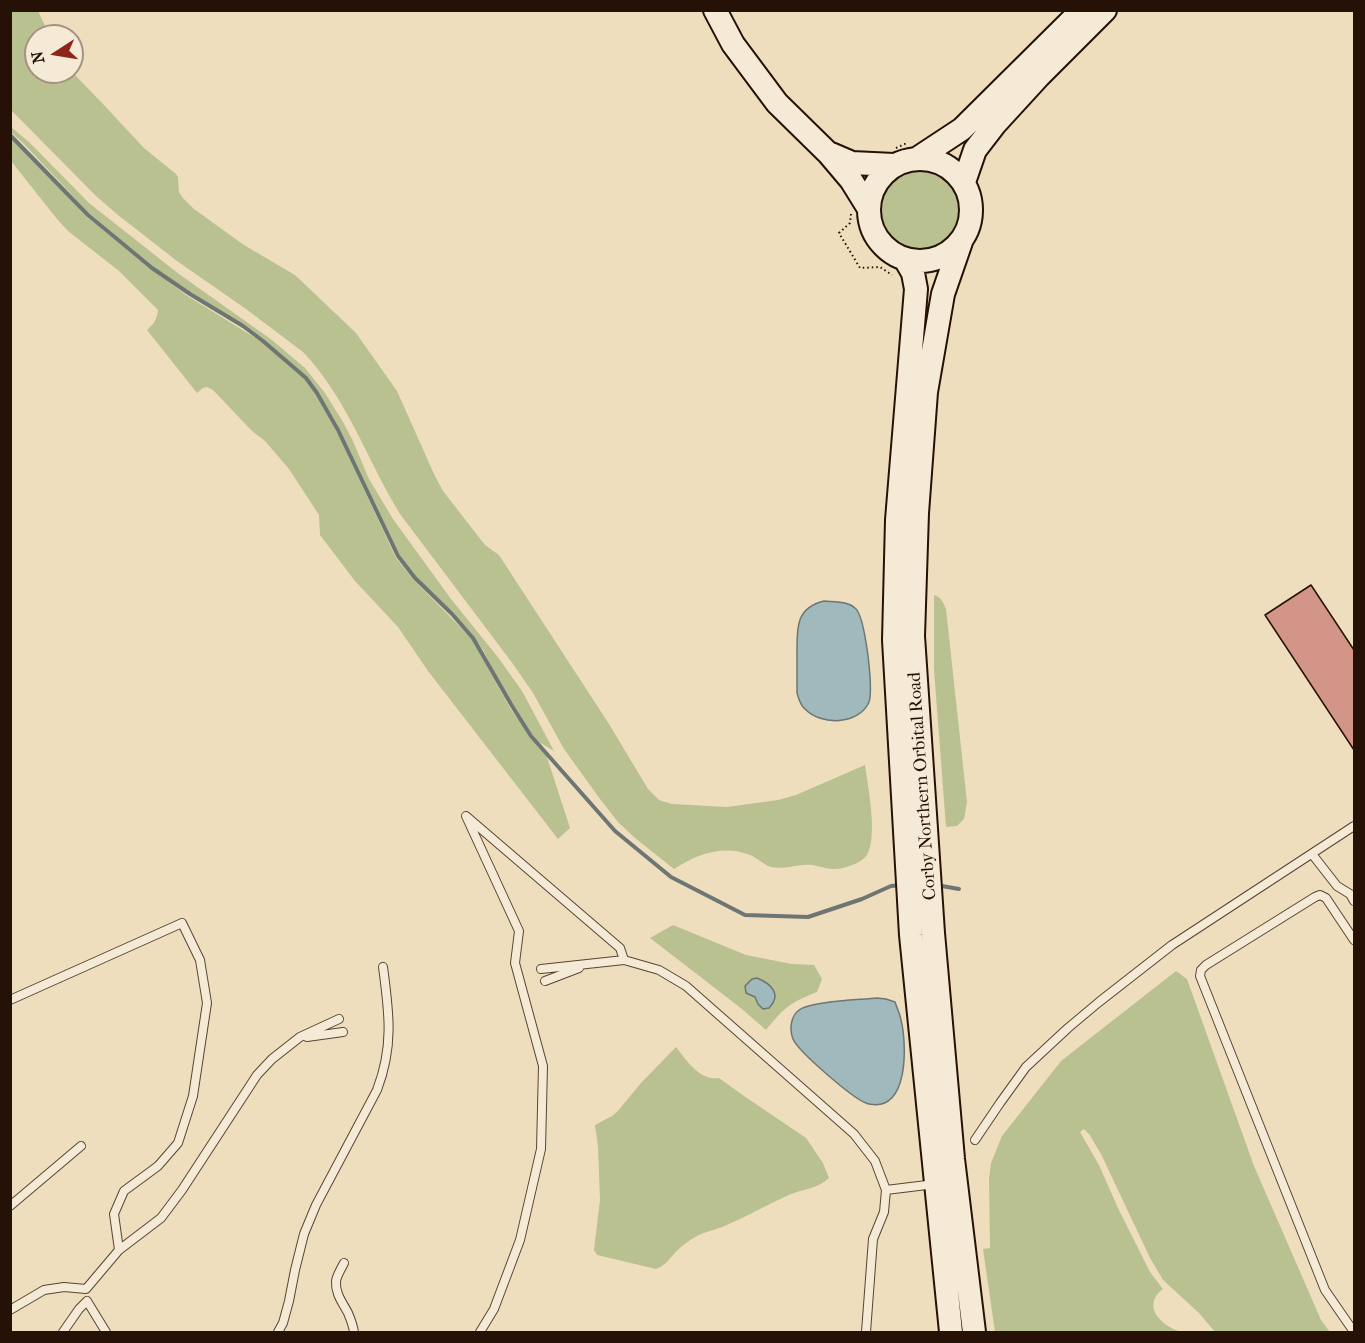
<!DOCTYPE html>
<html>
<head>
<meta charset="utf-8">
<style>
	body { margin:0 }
	#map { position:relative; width:1365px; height:1343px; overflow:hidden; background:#efdebe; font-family:"IM FELL French Canon",serif }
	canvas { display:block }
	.frame { position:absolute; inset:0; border:12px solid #251105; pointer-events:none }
	.north { position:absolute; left:24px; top:24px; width:60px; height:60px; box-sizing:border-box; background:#f5ead5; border:2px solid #a29382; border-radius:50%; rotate:258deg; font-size:16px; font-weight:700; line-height:24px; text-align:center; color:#251105 }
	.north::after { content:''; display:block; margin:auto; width:21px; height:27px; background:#8f2418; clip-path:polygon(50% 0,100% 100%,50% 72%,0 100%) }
</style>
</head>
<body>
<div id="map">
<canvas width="1365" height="1343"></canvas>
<div class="frame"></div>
<div class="north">N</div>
</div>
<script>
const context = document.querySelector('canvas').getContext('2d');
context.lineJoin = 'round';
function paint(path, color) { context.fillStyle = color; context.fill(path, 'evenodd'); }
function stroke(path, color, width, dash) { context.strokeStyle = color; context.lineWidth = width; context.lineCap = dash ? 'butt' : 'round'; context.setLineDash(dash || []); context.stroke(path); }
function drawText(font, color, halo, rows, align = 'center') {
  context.font = font + ' "IM FELL French Canon",serif'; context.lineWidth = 5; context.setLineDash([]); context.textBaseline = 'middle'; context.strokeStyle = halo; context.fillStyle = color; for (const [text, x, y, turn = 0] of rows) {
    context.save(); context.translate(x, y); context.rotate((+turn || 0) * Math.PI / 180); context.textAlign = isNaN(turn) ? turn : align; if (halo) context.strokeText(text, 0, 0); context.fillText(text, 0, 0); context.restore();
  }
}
const green = new Path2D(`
	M11,10L38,11L50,36H36V72H72L104,105L116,118L144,148L176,174L178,177L179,192L182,197L194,209L244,245L295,275L356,333L397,391L434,474L443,491L485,545L499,555L609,724L648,789L659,800L672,804L727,807L778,800L796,795L865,765C868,787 878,836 867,855C862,862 851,866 843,868C833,871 822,867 812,865C799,863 786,870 771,867C762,864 756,856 747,854C721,845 696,855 674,869L635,838L618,822L600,799L564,749L533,693L513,664L400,514C367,460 347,398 303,352L246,309L177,261L118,215L96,196L11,110Z
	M11,127L29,142L89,203L179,274L272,340L305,368L325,393L343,422L352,439L369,479L393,519L451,599L497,656L522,691L554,751L539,742L531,733L505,693L483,650L472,634L441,601L418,580L406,566L389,536L336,422L318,391L308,378L266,342L243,325L195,296L155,269L89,213L23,143L11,132Z
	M10,137L14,139L86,216L137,258L186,295L262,342L306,380L316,394L339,436L396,558L413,579L472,639L510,708L538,747L546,754L570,828L558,839L428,671L398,627L355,581L320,535L319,515L289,469L265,441L252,431L213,390L207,387L203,388L197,393L147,330C154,324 157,319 158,310L119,271L68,231L57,219L11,161Z
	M880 210a41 41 0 1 1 82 0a41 41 0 1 1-82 0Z
	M934,595C941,597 943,602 946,609L967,802L964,819L957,826L946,827L934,670Z
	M673,925L746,955L792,964L814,965L822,979L817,992C789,1003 784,1008 766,1030L742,1009L650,938Z
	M1176,971L1187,979L1254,1166L1321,1320L1330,1332H1215L1199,1313L1163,1280L1150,1258L1101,1154L1089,1134L1084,1129L1080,1132L1099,1165L1118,1208L1150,1272L1163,1289C1140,1306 1163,1328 1183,1332H995L983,1249L990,1248L989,1179L991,1163L1002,1136L1061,1061Z
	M676,1047C687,1061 700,1081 719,1078L744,1096L806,1138L823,1163L829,1178C819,1188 804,1189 791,1194C770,1203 750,1215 729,1224C719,1229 708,1231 699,1235C689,1240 680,1247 673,1255C668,1261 664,1266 656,1269L597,1255L594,1250L600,1200L598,1147L595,1125L612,1116L617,1112L641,1083Z`);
const water = new Path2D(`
	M824,601C835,602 847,601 855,608C865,615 874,690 869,702C859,725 821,726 805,709C800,705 799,699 797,693C797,680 797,667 797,654C797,629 795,608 824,601Z
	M757,978C772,984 782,995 769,1008L763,1009L758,1004L755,997L746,993L745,986L752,979Z
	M877,998L886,999L895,1002C897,1008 900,1014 901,1020C907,1044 909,1113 869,1104C856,1102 798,1051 793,1039C789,1029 791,1016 799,1010C811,1001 860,1000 877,998Z`);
const stream = new Path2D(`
	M10,135L88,215L152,268L190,294L243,326L263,341L306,378L317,393L338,430L398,556L415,578L452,614L473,638L512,706L531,736L615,831L671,877L745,915L808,917L862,899L891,886L902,885
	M936,885L959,889`);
const building = new Path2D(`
	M1311,585L1354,650V750L1265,615Z`);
const path = new Path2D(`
	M896,148L907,143
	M851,214L850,223L839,233L860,268L880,267L892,275`);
const lane = new Path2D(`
	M1312,854L1337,886L1350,894L1354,901
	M1354,940L1326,898L1320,895L1315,897L1206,965L1201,970L1200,976L1325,1290L1354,1332
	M541,969L624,960L659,970L686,986L854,1134L875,1161L886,1190L884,1212L873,1239L866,1332
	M545,981L579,968
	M10,1000L182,923L200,960L207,1003L193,1096L178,1143L158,1166L124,1191L114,1214L119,1250
	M307,1037L343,1032
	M975,1140L1000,1103L1026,1067L1068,1028L1099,1002L1172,945L1354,826
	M886,1190L935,1184
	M10,1206L81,1146
	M344,1263C341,1269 337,1275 336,1281C335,1294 343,1303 348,1313C351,1320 353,1326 354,1332
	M10,1310L44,1290L64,1287L86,1289L119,1250L161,1218L182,1190L257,1075L272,1059L300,1037L339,1019
	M63,1332L79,1309L87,1301L106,1332
	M278,1332L283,1323L289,1301L295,1270L304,1234L316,1205L377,1090C394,1046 389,1012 383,967
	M480,1332L494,1309L520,1240L541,1149L543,1066L515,963L519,931L466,816L620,948L624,960`);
const secondary = new Path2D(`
	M715,10L733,44L777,103L829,154L851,180L869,209
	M831,154L852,163L894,165
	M918,158L962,129L1082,10
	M869 210a51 51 0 1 1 102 0a51 51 0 1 1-102 0Z
	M964,182L975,150L995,124L1039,76L1105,10
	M961,242L943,294L926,392L917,513L913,636L933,933L953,1159L974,1332
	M905,259L913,273L916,289L897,520L894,640L911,935L951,1332`);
const streetNames = [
	["Corby Northern Orbital Road",923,786,-94]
];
paint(green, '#b9c191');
paint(water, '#9fb9bc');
stroke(water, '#6e7673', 1.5);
stroke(stream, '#6e7673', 4);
paint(building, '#d29588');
stroke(building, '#251105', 1.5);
stroke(lane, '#584433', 10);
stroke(secondary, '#251105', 26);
stroke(path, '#251105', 2, [1.5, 3]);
stroke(lane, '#f5ead5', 8);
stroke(secondary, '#f5ead5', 22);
drawText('18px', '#251105', '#f5ead5', streetNames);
</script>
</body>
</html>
